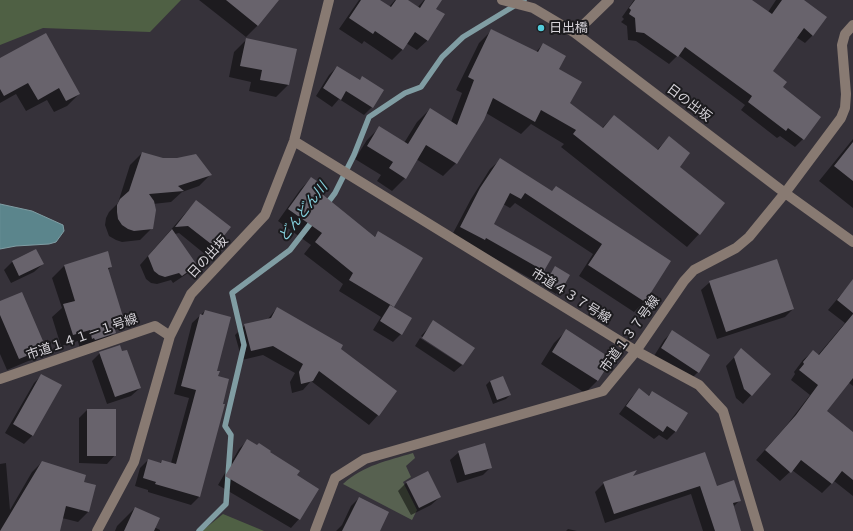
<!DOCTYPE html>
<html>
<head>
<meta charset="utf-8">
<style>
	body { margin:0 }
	canvas { display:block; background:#36323a }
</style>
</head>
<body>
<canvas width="853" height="531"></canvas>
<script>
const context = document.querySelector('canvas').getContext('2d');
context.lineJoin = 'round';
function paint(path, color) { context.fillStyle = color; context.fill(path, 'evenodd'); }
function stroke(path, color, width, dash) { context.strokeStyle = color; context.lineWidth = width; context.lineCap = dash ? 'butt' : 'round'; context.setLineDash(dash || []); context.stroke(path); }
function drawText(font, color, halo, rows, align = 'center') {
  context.font = font + ' Quicksand,"Noto Sans JP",sans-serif'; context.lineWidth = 4; context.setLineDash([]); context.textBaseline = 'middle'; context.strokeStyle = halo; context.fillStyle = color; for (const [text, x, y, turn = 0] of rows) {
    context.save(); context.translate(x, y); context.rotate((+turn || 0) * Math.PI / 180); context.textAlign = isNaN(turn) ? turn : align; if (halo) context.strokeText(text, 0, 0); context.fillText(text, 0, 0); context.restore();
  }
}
const green = new Path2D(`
	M413,453L415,458L406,466L411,477L403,482L417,510L412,520L343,484C364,465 387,461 413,453Z`);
const forest = new Path2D(`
	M0,0H181L150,32L43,28L0,45Z
	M223,514L264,531H202Z`);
const water = new Path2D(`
	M0,204L32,211L63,225L64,231L56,242L49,244L16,246L0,249Z`);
const shadow = new Path2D(`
	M199,0H277L258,25L246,37Z
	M359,0H378L389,7L395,0H407L418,7L424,0H439L435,9L428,40L417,50L406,43L403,49L392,60L364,41L362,44L339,29Z
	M634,0H750L768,12L776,0H802L813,35L805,43L796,37L771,71L782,88L820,117L803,139L795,147L780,136L777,138L741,110L745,105L678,55L669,64L636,41L628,40L627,26L621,22L624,19L622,17Z
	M492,30L536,52L543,44L558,69L569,103L602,128L614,116L657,150L669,137L699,234L687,247L561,147L564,144L531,124L521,134L486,113L483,119L456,163L443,176L416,159L405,178L392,191L377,181L381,175L355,159L367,140L380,127L404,143L417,122L430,109L451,122L462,93L456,90L479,43Z
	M246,40L295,49L288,85L276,97L249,91L251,82L229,77L234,52Z
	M0,59L79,94L67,106L54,112L47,100L26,111L16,94L0,103Z
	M337,67L359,81L362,77L372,107L364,115L339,99L332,107L316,96L329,75Z
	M853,139V208L819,181Z
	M142,153L163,159H177L211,174L199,186L182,192L171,202L153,204L152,228L140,240L122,242L116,240L109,236L105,225L106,218L109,212L118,203L130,165Z
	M500,160L551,192L556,187L670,261L644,302L634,312L579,276L593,254L515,203L510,208L503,204L492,225L550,257L543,270L533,280L476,248L451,237L471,199L490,169Z
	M311,178L321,194L374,237L379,232L393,306L392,307L401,334L393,342L373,330L381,317L339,291L343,284L304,254L311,245L278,221L300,190Z
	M196,201L229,227L206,255L179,233L175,234L196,265L188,273L173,283L171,280L157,284L151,283L146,279L140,265Z
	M36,250L43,264L34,272L11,283L4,270L12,262Z
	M64,266L111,267L108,270L123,320L114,329L115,332L103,344L80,350L78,341L61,346L52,317L62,308L52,278Z
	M555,268L560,290L556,294L543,286Z
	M710,282L793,309L785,317L717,339L701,290Z
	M849,285L853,288V386L848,382L826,411L853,442V496L834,481L822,493L792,470L780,481L756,460L786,426L810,395L791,380L795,374L794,372L803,360L813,351L818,355L845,323L828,310Z
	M0,302L45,347L33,359L7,370L0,354Z
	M277,308L339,349L378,415L369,425L311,381L303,390L292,393L290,382L295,373L263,355L242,360L235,335L245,325L267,320Z
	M205,311L216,371L199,497L191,505L148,492V490L135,486L140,468L148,460L160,463L162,461L171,463L189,398L174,394L192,323Z
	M434,322L473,348L462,365V363L421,336Z
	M566,331L611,359L597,381L585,393L541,364L554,343Z
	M672,332L698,372L690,380L654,356L664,340Z
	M420,338L462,365L454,372L415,346Z
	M742,349L770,374L743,404L736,398L726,366Z
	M100,353L140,388L131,396L107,404L92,361Z
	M42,375L61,386L32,436L24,444L5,433L34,383Z
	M490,381L510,395L506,399L493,404L486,385Z
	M639,390L648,396L652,392L686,414L675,432L667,440L659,435L654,439L619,414L631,398Z
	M87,410H115V455L107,464L79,463V418Z
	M247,441L269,453L296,475L299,519L291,528L218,485L239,449Z
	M459,452L491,467L483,475L457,483L450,460Z
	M42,462L83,482L88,512L78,522L62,518L59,531H0V464L6,463L10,510L32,472Z
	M427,472L440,497L431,505L411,515L398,491L406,483Z
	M631,478L716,487L740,500L733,507L740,531H703L691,494L605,523L595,492L604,483Z
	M359,498L379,531H336L342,525L351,506Z
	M135,508L154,527L160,530V531H115L117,526Z
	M568,529L577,531H566Z`);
const stream = new Path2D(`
	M326,205L335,193L354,155L369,117L405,93L421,87L442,57L463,37L524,0
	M199,531L226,504L231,435L225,426L244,345L232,293L290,250L314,219`);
const building = new Path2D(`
	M226,0H279L258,26Z
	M361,0H380L391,7L396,0H408L420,8L425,0H442L436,9L445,14L428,41L415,32L403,50L375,31L373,34L349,18Z
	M635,0H752L772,14L782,0H804L827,17L813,36L804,28L773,71L787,82L783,87L821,117L804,140L788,128L786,131L748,102L752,96L685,47L678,57L644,33L636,32L635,18L629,14L631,10L629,8Z
	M491,29L538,52L543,43L566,56L559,69L582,82L570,103L603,128L614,115L658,150L669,136L690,153L680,167L725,203L700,235L573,134L576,130L541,110L535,122L493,98L484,120L457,164L426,145L406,179L389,168L393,162L367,146L379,126L408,144L430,108L457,125L474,80L468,77Z
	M46,33L80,94L66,101L59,88L38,100L28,83L4,96L0,89V58Z
	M246,38L297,49L289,85L260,80L262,70L240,66Z
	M337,66L360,80L362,76L384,90L373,108L346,91L341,100L323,88Z
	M853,142V181L834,166Z
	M142,152L163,158H177L196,154L212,175L178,186L184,191L149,194L154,201L156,210L153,229L134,231L128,229L122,225L118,219L117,212V205L120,199L129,191Z
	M500,158L552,191L556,186L671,261L645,302L588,265L602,244L525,193L521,199L510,193L494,224L552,257L544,271L486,238L485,240L460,227L480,188Z
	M311,177L327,188L322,194L375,237L378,231L423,258L394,307L349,280L353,273L315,242L322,233L288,209Z
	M196,200L231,227L215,247L188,226L175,227Z
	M172,229L197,265L182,276L179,273L165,277L159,275L154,271L148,256Z
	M36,249L44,264L19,276L12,261Z
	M108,251L112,267L108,268L124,320L113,323L116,333L95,340L94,338L92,339L90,330L73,335L63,304L75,301L64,265Z
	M777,259L794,309L726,332L709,281Z
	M555,266L570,275L561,291L546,282Z
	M853,279V313L837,300Z
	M22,292L46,348L19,359L0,315V301Z
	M390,305L412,318L402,335L380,321Z
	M277,307L343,345L341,349L397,391L379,416L319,371L313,381L301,384L299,372L303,364L273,346L251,351L244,324L271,318Z
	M205,310L231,317L217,371H220L218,376L229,379L223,404H225L200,497L155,484L156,482L143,478L148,459L161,463L162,460L176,464L196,390L181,386L200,314L203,315Z
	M853,314V378L827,411L853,432V480L842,471L832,484L801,460L791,473L765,450L796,415L818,385L799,370L804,364L803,362L813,350L819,355Z
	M433,320L475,348L463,365L422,338Z
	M566,329L612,359L598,381L552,352Z
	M672,330L710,355L699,373L661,348Z
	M120,345L122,351L127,350L141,388L115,397L99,352Z
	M741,348L771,374L752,396L744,389L734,357Z
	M41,374L62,385L33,436L13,424Z
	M503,376L511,395L497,400L490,381Z
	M639,388L649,396L652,391L688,413L676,432L667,426L663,432L626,406Z
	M87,409H116V456H87Z
	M247,439L257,445L259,443L271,451L270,452L300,471L297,475L319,489L300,520L225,476Z
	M485,443L492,468L465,475L458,451Z
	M705,452L717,486L734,480L741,501L733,503L741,531H715L700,486L614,514L603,482L637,470L633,476Z
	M42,461L86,475L84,482L96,485L89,512L66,506L60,531H0Z
	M428,471L441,497L419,508L406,482Z
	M359,497L389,512L380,531H342Z
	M135,507L160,518L154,531H124Z`);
const minor = new Path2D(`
	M502,0L533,8L575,33L785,193L853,242
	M575,33L609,0
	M294,141L636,351L699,385L723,411L759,531
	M0,379L155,326L170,336
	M97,531L134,462L170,336L191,294L265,215L294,141L329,0
	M315,531L335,478L365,459L603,391L636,351L684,281L694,270L736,248L749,237L785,193L841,118L845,108L846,94L842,45L845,34L853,25`);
const markers = [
	[541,28,4,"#52cbda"]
];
const poiNames = [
	["日出橋",549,28]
];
const streetNames = [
	["日の出坂",689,103,37],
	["日の出坂",208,257,-47],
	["市道４３７号線",571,296,32],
	["市道１３７号線",630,334,-54],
	["市道１４１－１号線",82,337,-19]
];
const waterNames = [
	["どんどん川",303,212,-52]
];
paint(green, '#576150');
paint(forest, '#4f6044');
paint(water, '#5b858c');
stroke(water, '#809da3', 1);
paint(shadow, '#0007');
stroke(stream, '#809da3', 5.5);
paint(building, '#68636c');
stroke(minor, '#887a72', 10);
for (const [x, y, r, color] of markers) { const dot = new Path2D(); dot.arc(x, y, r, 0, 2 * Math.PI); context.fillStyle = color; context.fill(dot); stroke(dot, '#1c1b1e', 1.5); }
drawText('13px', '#d7d4da', '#1c1b1e', poiNames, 'left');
drawText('13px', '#d7d4da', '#1c1b1e', streetNames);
drawText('italic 14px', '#85d1dd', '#1c1b1e', waterNames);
</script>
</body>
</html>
